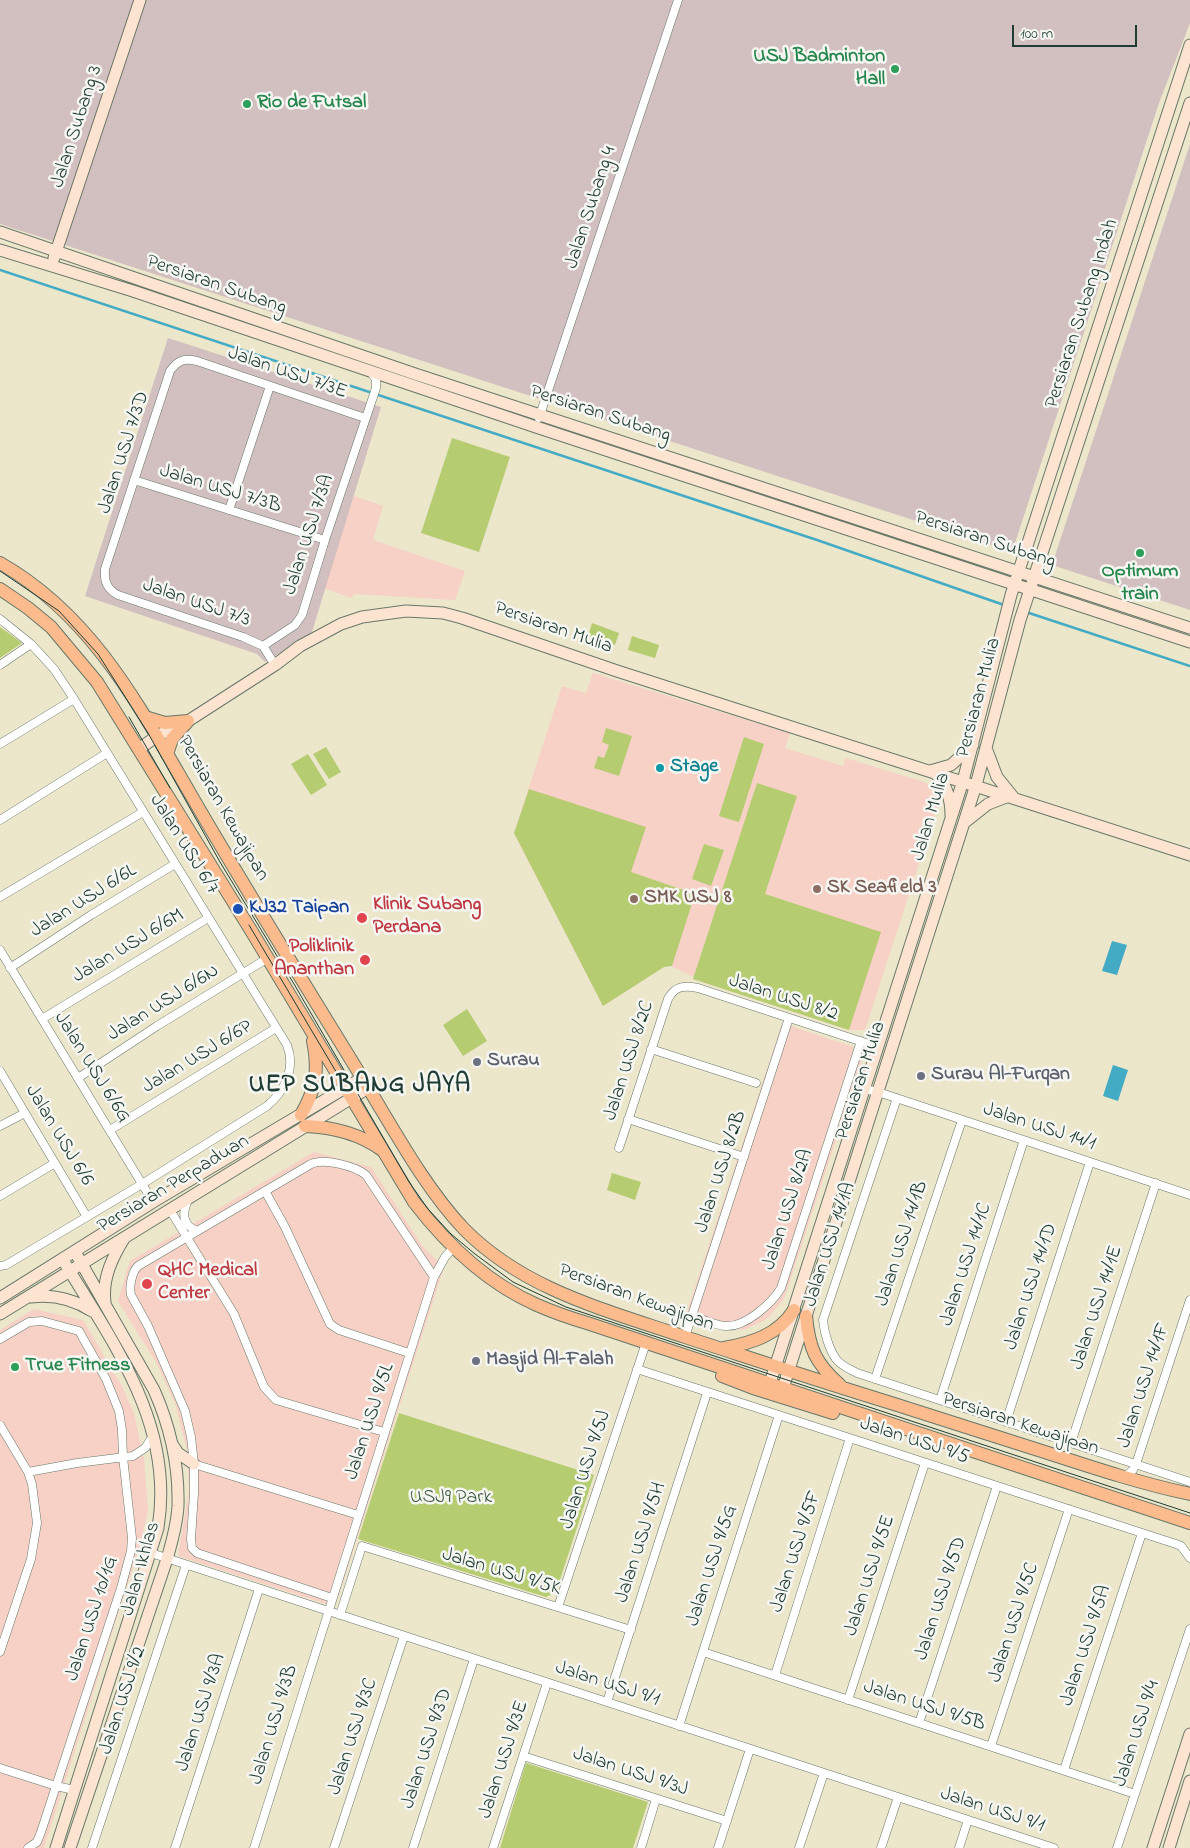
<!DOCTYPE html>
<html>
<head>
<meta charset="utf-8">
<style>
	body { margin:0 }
	#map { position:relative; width:1190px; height:1848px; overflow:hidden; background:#ece6cb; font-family:"Indie Flower",sans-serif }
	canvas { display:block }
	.scale { position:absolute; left:1012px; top:25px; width:125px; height:22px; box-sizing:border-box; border:2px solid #1f3d34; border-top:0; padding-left:6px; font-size:15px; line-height:18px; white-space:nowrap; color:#1f3d34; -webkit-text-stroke:4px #f6f6f2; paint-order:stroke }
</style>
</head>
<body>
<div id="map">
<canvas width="1190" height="1848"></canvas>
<div class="scale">100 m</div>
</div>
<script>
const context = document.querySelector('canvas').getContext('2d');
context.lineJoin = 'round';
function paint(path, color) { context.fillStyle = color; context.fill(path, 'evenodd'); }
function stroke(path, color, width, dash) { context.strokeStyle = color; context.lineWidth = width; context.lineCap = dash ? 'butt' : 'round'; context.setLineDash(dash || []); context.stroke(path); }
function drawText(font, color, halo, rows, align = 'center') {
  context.font = font + ' "Indie Flower",sans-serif'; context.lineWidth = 5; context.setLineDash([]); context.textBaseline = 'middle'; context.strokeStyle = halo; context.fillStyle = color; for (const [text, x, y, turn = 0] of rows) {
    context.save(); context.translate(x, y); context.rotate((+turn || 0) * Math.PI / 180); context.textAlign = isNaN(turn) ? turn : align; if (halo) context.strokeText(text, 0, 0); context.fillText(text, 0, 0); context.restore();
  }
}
const built = new Path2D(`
	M351,495L383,506L373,540L465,571L455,600L354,594L351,598L321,587Z
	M593,673L790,733L785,748L843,766L846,758L927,783L939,802L865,1030H849L693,979L694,977L669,965L664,967L603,1006L514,833L562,686L586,693Z
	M782,1023L865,1051L784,1299L767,1319L746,1329L730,1330L684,1321Z
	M314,1152L371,1167L423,1247L444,1267L335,1607L178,1556L189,1490L187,1450L175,1403L157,1364L118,1301L130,1261Z
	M34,1309L83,1320L123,1388L134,1413L144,1459L148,1511L140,1545L44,1848H0V1330Z`);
const industrial = new Path2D(`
	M0,0H1190V23L1159,103L1012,552L0,224Z
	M1190,144V610L1052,565Z
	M168,338L381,407L311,635L265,662L257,654L85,596Z`);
const green = new Path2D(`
	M452,438L510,457L479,552L421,533Z
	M592,623L619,633L615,645L588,636Z
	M0,627L22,643L0,658Z
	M632,636L659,645L655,658L628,650Z
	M606,728L632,736L619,776L594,768L598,756L604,758L609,745L602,742Z
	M744,737L764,744L739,822L719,816Z
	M326,747L341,772L329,779L313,754Z
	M308,754L327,785L311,795L291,764Z
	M757,783L797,796L765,894L881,932L849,1030L693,979Z
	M529,789L646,827L631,872L695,894L672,966L664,967L603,1006L514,833Z
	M704,844L724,850L711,886L692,879Z
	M467,1009L487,1041L463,1056L443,1025Z
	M612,1173L641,1182L635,1200L607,1190Z
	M399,1413L594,1475L556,1592L546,1597L358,1539Z
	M526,1763L648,1802L633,1848H500Z`);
const water = new Path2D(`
	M1112,941L1127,945L1117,975L1102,971Z
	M1113,1065L1128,1070L1118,1101L1103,1096Z`);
const stream = new Path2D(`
	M0,270L817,540L1004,605
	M1026,612L1190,666`);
const street = new Path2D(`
	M539,418L678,0
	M134,480L325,540
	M229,510L270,386
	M0,619L31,644L54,669L74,699L287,1045C296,1068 285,1091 267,1106L142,1184L6,1265L0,1266
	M263,646L295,625L302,615L325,540L376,388V379L370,371
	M0,665L31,644
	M275,665L263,646L243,637L118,595C107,589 104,582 105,569L170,371C178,360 184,358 197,361L365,418
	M0,744L74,699
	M0,820L107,753
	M0,897L143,812
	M0,950L153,1202
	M10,968L91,915L175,864
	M42,1019L208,918
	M651,1049L756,1083
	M0,1071L87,1217
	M78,1078L157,1026L268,958
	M864,1089L878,1092L1190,1195
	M897,1098L823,1320C824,1332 829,1349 836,1359C841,1366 850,1369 857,1373L1190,1482
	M628,1119L744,1157
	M0,1126L25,1113
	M110,1130L276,1028
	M619,1148L668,999C675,986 684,985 698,988L878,1047
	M265,1191L285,1227L330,1324L339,1330L409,1353
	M0,1196L55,1163
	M188,1200C182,1213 182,1225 197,1231
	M170,1210L234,1314L264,1387L276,1400L384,1432
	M692,1316C702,1319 715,1325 725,1326C745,1328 772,1303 781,1288L861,1041
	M685,1337L789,1018
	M0,1339L29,1322L42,1321L79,1331L106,1379L119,1411L122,1430L123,1457L132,1538L131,1551L121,1588L41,1832L37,1842L28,1848
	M637,1369L1176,1544L1181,1546L1190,1558
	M875,1379L962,1120
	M940,1400L1024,1140
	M1006,1422L1090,1162
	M0,1425L28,1472L32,1484L37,1523L31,1559L0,1652
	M1071,1443L1156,1183
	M194,1464L358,1515
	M28,1472L77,1463L133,1456L145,1448L153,1436
	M1124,1477L1133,1470L1136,1464L1190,1300
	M151,1553L1054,1848
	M332,1598L197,1553L192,1548L191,1539L194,1493V1464L191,1437L185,1411L148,1326L131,1295C129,1286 132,1272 138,1266L311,1164C324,1158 355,1166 366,1175L434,1277
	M558,1607L646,1343
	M340,1615L362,1546L631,1630
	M703,1652L1135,1794
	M775,1675L850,1438
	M848,1700L925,1463
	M607,1702L707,1393
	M919,1723L997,1486
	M679,1726L779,1415
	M991,1746L1069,1509
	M523,1756L727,1821
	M0,1768L56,1786L74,1790
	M1064,1770L1142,1533
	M92,1848L186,1565
	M175,1848L259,1589
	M254,1848L434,1277L445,1257L454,1247
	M334,1848L404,1636
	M413,1848L474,1659
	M493,1848L547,1683
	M641,1848L656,1799
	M718,1848L750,1749
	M799,1848L824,1773
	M881,1848L898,1797
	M959,1848L968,1820
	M1117,1848L1190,1629`);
const secondary = new Path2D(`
	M0,232L415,374L1190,628
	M0,250L133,291L536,427L1190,642
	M54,258L140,0
	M986,748L997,777L1014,798
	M139,749L157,736L188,721L275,665L300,646L341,624L362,617L406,611L443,613L462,618L617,671L1190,855
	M930,771L951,765L973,745
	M935,773C946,784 951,799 951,815
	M964,823L988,804L1009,796
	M31,1297C54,1294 73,1299 92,1311
	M0,1298L153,1202L362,1078
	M105,1302C102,1278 113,1256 125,1237
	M0,1314L368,1088
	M770,1383L963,781L1011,595L1190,45
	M783,1388L976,785L1020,620L1190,103
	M172,1444L178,1453L194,1464
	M56,1848L158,1528C175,1425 113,1343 63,1260
	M70,1848L167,1559C172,1542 177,1524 178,1506C179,1467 170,1426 154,1390L75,1252
	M1153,1848L1190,1734
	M1169,1848L1190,1781`);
const primary = new Path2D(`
	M0,563C93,616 139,706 191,795C246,890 304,983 361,1076C392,1126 424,1187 464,1229C524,1290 606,1310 685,1337C753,1359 822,1382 891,1403C944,1420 998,1437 1051,1454C1097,1469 1143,1484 1190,1494
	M0,589L28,608L51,627L97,682L252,932L414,1202C447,1245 487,1283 537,1305C553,1312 570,1318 587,1323L1190,1523
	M145,717L165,723L188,721
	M167,754L172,739L188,721
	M301,1115C316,1089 319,1071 313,1041
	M305,1126C333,1127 360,1134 382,1150
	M806,1316C809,1348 815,1363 840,1385
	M724,1348C752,1343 778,1335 794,1310
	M722,1376L753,1388L833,1413`);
const tram = new Path2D(`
	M0,571L59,611L98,654L148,733L220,862L294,984L409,1182L428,1209L451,1234L475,1254L513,1282L566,1307L1190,1513
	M129,717L170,788
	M249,925L338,1075`);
const markers = [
	[895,69,5,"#2e9e5b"],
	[247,104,5,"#2e9e5b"],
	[1140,553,5,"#2e9e5b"],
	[660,768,5,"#0f9aa8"],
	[817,889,5,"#8d6e63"],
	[634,899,5,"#8d6e63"],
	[238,909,6,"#1a4fb4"],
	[362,918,6,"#e0444e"],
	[365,960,6,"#e0444e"],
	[477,1062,5,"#6b7280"],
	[921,1076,5,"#6b7280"],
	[147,1284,6,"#e0444e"],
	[476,1361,5,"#6b7280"],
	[15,1367,5,"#2e9e5b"]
];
const leisureNames = [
	["USJ Badminton",885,58,"right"],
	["Hall",885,81,"right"],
	["Rio de Futsal",257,104],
	["Optimum",1140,573,"center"],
	["train",1140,596,"center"],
	["True Fitness",25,1367]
];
const streetNames = [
	["Jalan Subang 3",78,127,-72],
	["Jalan Subang 4",592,208,-72],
	["Persiaran Subang",216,286,19],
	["Persiaran Subang Indah",1083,314,-72],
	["Jalan USJ 7/3E",287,374,19],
	["Persiaran Subang",600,415,18],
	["Jalan USJ 7/3D",125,453,-72],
	["Jalan USJ 7/3B",220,490,17],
	["Jalan USJ 7/3A",310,535,-72],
	["Persiaran Subang",985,541,18],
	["Jalan USJ 7/3",196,604,19],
	["Persiaran Mulia",553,629,19],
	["Persiaran Mulia",980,698,-75],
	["Persiaran Kewajipan",222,809,60],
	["Jalan Mulia",932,817,-73],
	["Jalan USJ 6/7",183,845,58],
	["Jalan USJ 6/6L",84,902,-32],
	["Jalan USJ 6/6M",129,947,-31],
	["Jalan USJ 8/2",783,999,18],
	["Jalan USJ 6/6N",164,1004,-32],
	["Jalan USJ 6/6P",198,1058,-31],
	["Jalan USJ 8/2C",630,1061,-72],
	["Jalan USJ 6/6G",91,1068,58],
	["Persiaran Mulia",862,1081,-72],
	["Jalan USJ 14/1",1039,1128,18],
	["Jalan USJ 6/6",58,1136,59],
	["Jalan USJ 8/2B",722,1172,-72],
	["Persiaran Perpaduan",174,1185,-31],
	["Jalan USJ 8/2A",789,1210,-72],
	["Jalan USJ 14/1B",903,1244,-72],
	["Jalan USJ 14/1A",831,1245,-72],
	["Jalan USJ 14/1C",967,1265,-72],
	["Jalan USJ 14/1D",1032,1287,-72],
	["Persiaran Kewajipan",636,1299,20],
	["Jalan USJ 14/1E",1098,1308,-72],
	["Jalan USJ 14/1F",1145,1386,-72],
	["Jalan USJ 9/5L",371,1422,-72],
	["Persiaran Kewajipan",1020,1425,18],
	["Jalan USJ 9/5",914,1442,18],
	["Jalan USJ 9/5J",587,1470,-72],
	["Jalan USJ 9/5H",642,1543,-72],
	["Jalan USJ 9/5F",797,1552,-72],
	["Jalan USJ 9/5G",713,1566,-72],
	["Jalan Ikhlas",142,1569,-74],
	["Jalan USJ 9/5K",501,1573,17],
	["Jalan USJ 9/5E",871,1576,-72],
	["Jalan USJ 9/5D",942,1599,-72],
	["Jalan USJ 10/1G",93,1619,-72],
	["Jalan USJ 9/5C",1015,1623,-72],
	["Jalan USJ 9/5A",1087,1646,-72],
	["Jalan USJ 9/1",607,1685,18],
	["Jalan USJ 9/2",124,1701,-72],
	["Jalan USJ 9/5B",924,1707,18],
	["Jalan USJ 9/3A",202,1713,-72],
	["Jalan USJ 9/3B",275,1725,-73],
	["Jalan USJ 9/4",1138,1734,-72],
	["Jalan USJ 9/3C",354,1737,-72],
	["Jalan USJ 9/3D",428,1749,-72],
	["Jalan USJ 9/3E",505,1760,-72],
	["Jalan USJ 9/3J",630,1773,18],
	["Jalan USJ 9/1",992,1811,18]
];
const cultureNames = [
	["Stage",670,768]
];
const educationNames = [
	["SK Seafield 3",827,889],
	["SMK USJ 8",644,899]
];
const healthNames = [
	["Klinik Subang",373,906],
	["Perdana",373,929],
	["Poliklinik",354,948,"right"],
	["Ananthan",354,971,"right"],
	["QHC Medical",158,1272],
	["Center",158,1295]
];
const transitNames = [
	["KJ32 Taipan",249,909]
];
const worshipNames = [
	["Surau",487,1062],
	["Surau Al-Furqan",931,1076],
	["Masjid Al-Falah",486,1361]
];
const parkNames = [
	["USJ9 Park",451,1499]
];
const districtNames = [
	["UEP SUBANG JAYA",360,1087]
];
paint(built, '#f7d1c6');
paint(industrial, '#d2bfbf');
paint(green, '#b5cc71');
paint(water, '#44abc4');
stroke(stream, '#44abc4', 2.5);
stroke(street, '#677869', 9);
stroke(secondary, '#677869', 13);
stroke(primary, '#677869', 14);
stroke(street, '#fff', 8);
stroke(secondary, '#fde4d1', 11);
stroke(primary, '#fbbb8d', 12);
stroke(tram, '#1f3d34', 1);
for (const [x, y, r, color] of markers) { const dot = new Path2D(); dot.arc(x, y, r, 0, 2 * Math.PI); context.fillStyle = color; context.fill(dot); stroke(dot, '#f6f6f2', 2); }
drawText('bold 20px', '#27864d', '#f6f6f2', leisureNames, 'left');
drawText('20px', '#1f3d34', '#f6f6f2', streetNames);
drawText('bold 20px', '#0d838f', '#f6f6f2', cultureNames, 'left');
drawText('bold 20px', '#785e54', '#f6f6f2', educationNames, 'left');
drawText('bold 20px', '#be3a42', '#f6f6f2', healthNames, 'left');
drawText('bold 20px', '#164399', '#f6f6f2', transitNames, 'left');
drawText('bold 20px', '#5b616d', '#f6f6f2', worshipNames, 'left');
drawText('20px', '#3d5a40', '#f6f6f2', parkNames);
context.letterSpacing = '1px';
drawText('bold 25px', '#1f3d34', '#f6f6f2', districtNames);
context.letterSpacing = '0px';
</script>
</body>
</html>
